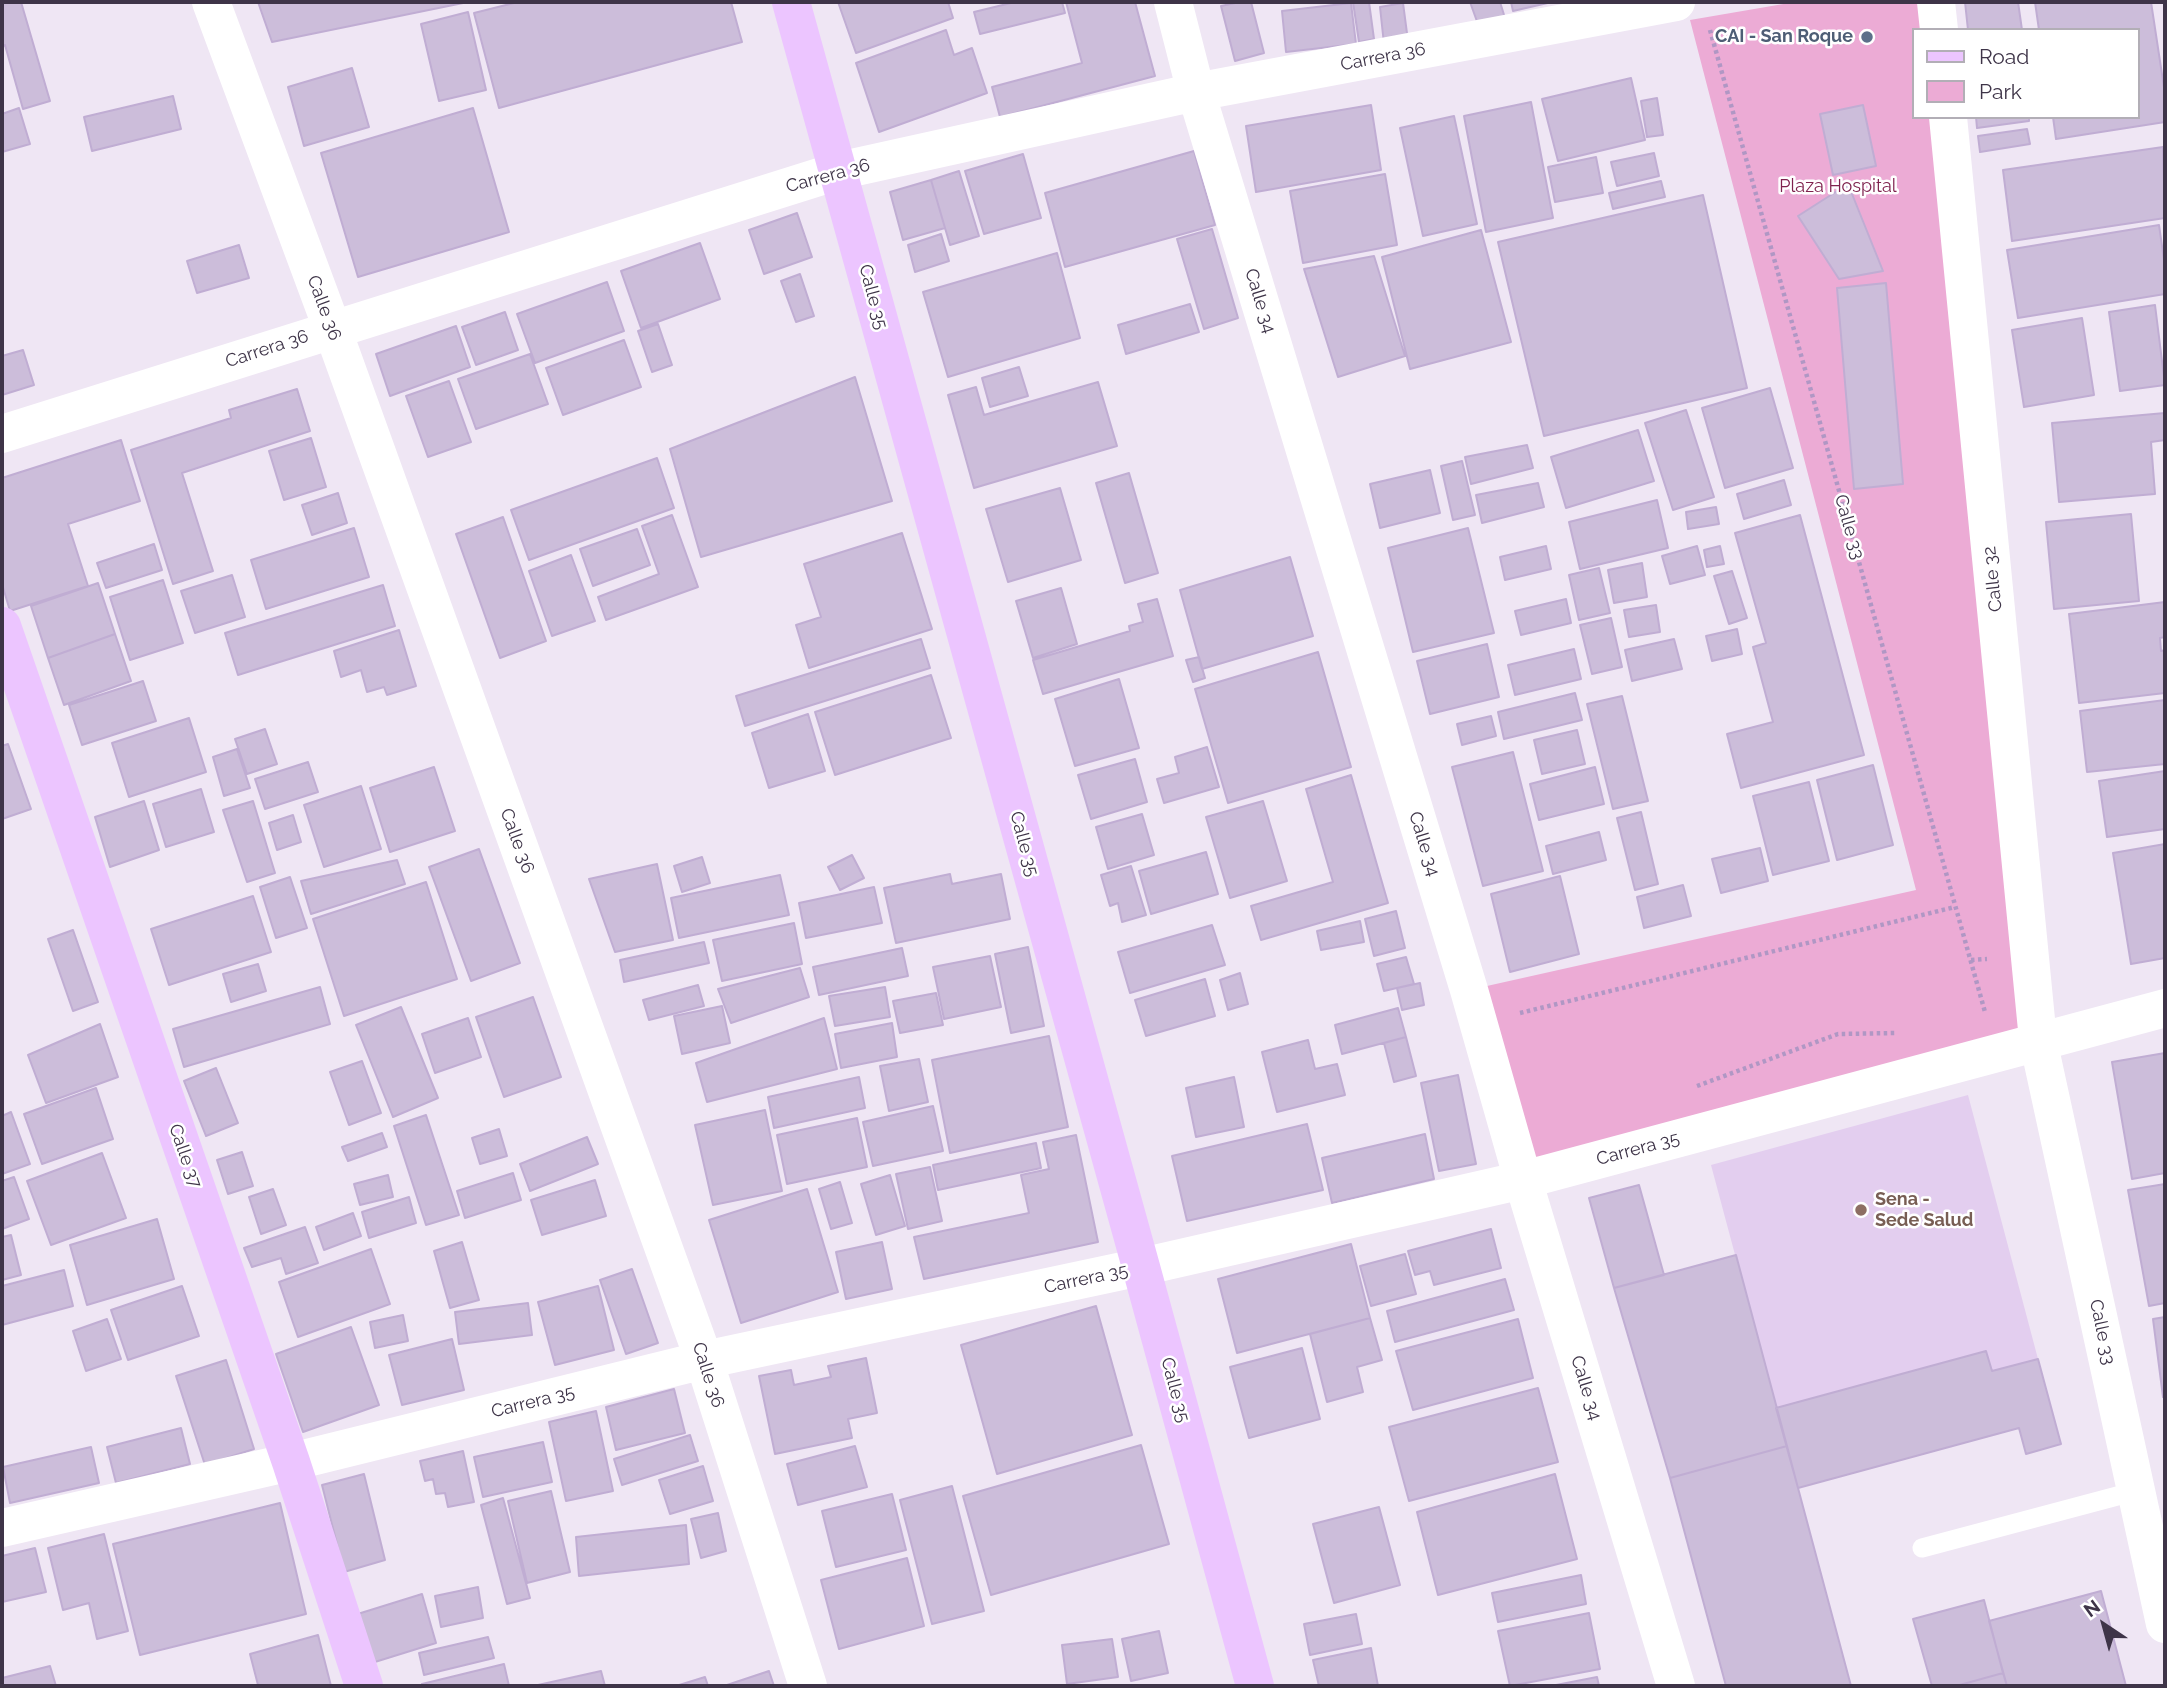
<!DOCTYPE html>
<html>
<head>
<meta charset="utf-8">
<style>
	body { margin:0 }
	#map { position:relative; width:2167px; height:1688px; overflow:hidden; background:#efe6f4; font-family:Raleway,sans-serif }
	canvas { display:block }
	.frame { position:absolute; inset:0; border:4px solid #3e3448; pointer-events:none }
	.legend { position:absolute; left:1912px; top:28px; width:228px; height:91px; box-sizing:border-box; background:#fff; border:2px solid #b2aeb6; margin:0; padding:9px 12px; list-style:none; font-size:21px; color:#3e3448 }
	.legend li { display:flex; align-items:center; gap:14px; height:35px }
	.legend b { width:35px; border:2px solid #b2aeb6 }
	.north { position:absolute; left:2069px; top:1590px; width:70px; height:70px; -webkit-text-stroke:5px #fff; paint-order:stroke; rotate:324deg; font-size:19px; font-weight:700; line-height:28px; text-align:center; color:#3e3448 }
	.north::after { content:''; display:block; margin:auto; width:24px; height:32px; background:#3e3448; clip-path:polygon(50% 0,100% 100%,50% 72%,0 100%) }
</style>
</head>
<body>
<div id="map">
<canvas width="2167" height="1688"></canvas>
<div class="frame"></div>
<ul class="legend">
<li><b style="height:9px;background:#ecc5ff"></b>Road</li>
<li><b style="height:19px;background:#ecabd5"></b>Park</li>
</ul>
<div class="north">N</div>
</div>
<script>
const context = document.querySelector('canvas').getContext('2d');
context.lineJoin = 'round';
function paint(path, color) { context.fillStyle = color; context.fill(path, 'evenodd'); }
function stroke(path, color, width, dash) { context.strokeStyle = color; context.lineWidth = width; context.lineCap = dash ? 'butt' : 'round'; context.setLineDash(dash || []); context.stroke(path); }
function drawText(font, color, halo, rows, align = 'center') {
  context.font = font + ' Raleway,sans-serif'; context.lineWidth = 5; context.setLineDash([]); context.textBaseline = 'middle'; context.strokeStyle = halo; context.fillStyle = color; for (const [text, x, y, turn = 0] of rows) {
    context.save(); context.translate(x, y); context.rotate((+turn || 0) * Math.PI / 180); context.textAlign = isNaN(turn) ? turn : align; if (halo) context.strokeText(text, 0, 0); context.fillText(text, 0, 0); context.restore();
  }
}
const education = new Path2D(`
	M1968,1095L2038,1359L1992,1371L1986,1351L1776,1408L1711,1165Z`);
const green = new Path2D(`
	M1795,2H1918L1921,30H1913V117H1931L2038,1040L1523,1180L1469,990L1916,890L1690,20Z`);
const building = new Path2D(`
	M2,2H21L50,101L23,109L5,45L2,46Z
	M258,2H468L272,42Z
	M518,2H731L742,42L499,108L474,13Z
	M838,2H948L953,18L856,53Z
	M1015,2H1062L1065,13L980,34L974,12Z
	M1066,2H1135L1155,76L1000,117L992,87L1082,63Z
	M1240,2H1251L1264,53L1235,61L1221,6Z
	M1353,2H1369L1374,39L1359,42Z
	M1470,2H1500L1505,18L1479,27Z
	M1511,2H1552L1513,11Z
	M1965,2H2018L2022,30H1968Z
	M2035,2H2151L2165,94V122L2056,139L2053,117H2137V30H2039Z
	M1351,3L1356,44L1286,52L1282,11Z
	M1403,3L1408,41L1384,44L1380,7Z
	M468,12L486,90L439,101L421,24Z
	M946,30L954,55L972,48L987,93L879,132L856,63Z
	M352,68L369,127L304,146L288,87Z
	M1631,78L1645,140L1558,161L1542,99Z
	M173,96L181,129L92,151L84,117Z
	M1657,98L1663,135L1647,137L1641,101Z
	M1531,102L1553,218L1486,232L1464,116Z
	M1371,105L1381,170L1256,192L1246,126Z
	M1863,105L1876,166L1833,175L1820,114Z
	M19,108L30,144L2,152V114Z
	M473,108L509,232L358,277L321,153Z
	M1454,116L1477,224L1423,236L1400,128Z
	M1976,117H2029V121L1977,128Z
	M2027,129L2030,144L1980,152L1978,136Z
	M2163,147L2165,218L2012,241L2003,170Z
	M1194,151L1215,225L1065,267L1045,193Z
	M1654,153L1659,176L1617,186L1611,162Z
	M1023,154L1041,218L984,234L965,171Z
	M1596,157L1603,193L1555,202L1548,167Z
	M959,171L979,236L950,245L931,180Z
	M1385,174L1397,245L1303,263L1290,191Z
	M931,180L945,228L903,240L890,192Z
	M1661,181L1665,197L1613,209L1609,193Z
	M1848,184L1883,271L1839,279L1798,216Z
	M1703,195L1747,388L1544,436L1498,242Z
	M797,213L812,257L764,274L749,230Z
	M2159,225L2165,267V294L2018,318L2007,250Z
	M1212,229L1238,318L1204,329L1177,239Z
	M1481,230L1511,342L1410,369L1382,257Z
	M941,234L949,261L915,272L908,245Z
	M700,243L720,299L641,328L621,271Z
	M239,245L249,278L197,293L187,261Z
	M1057,253L1080,338L948,377L923,292Z
	M1374,256L1405,356L1338,377L1304,269Z
	M800,274L814,316L796,322L781,281Z
	M607,282L624,331L535,363L517,314Z
	M1886,283L1903,484L1854,489L1837,288Z
	M1190,304L1199,332L1126,354L1118,325Z
	M2155,305L2165,385L2120,391L2109,312Z
	M505,312L518,350L476,365L462,327Z
	M2082,318L2094,395L2024,407L2012,330Z
	M658,324L672,365L652,372L638,331Z
	M456,326L470,367L390,396L376,354Z
	M624,340L641,387L563,415L546,368Z
	M23,350L34,385L2,395V356Z
	M530,354L548,404L476,429L458,379Z
	M1019,367L1028,396L990,407L982,378Z
	M855,377L892,501L701,557L670,449Z
	M449,381L471,442L428,457L406,396Z
	M1098,382L1117,446L974,488L948,395L976,387L984,415Z
	M1770,388L1793,468L1725,488L1702,408Z
	M297,389L310,431L182,473L213,571L173,584L131,450L231,418L229,410Z
	M1686,410L1714,497L1673,510L1645,423Z
	M2165,413V440L2151,442L2155,494L2059,502L2052,423Z
	M1638,430L1654,481L1566,508L1551,457Z
	M311,438L326,487L284,500L269,451Z
	M121,440L140,501L68,524L88,586L10,611L2,584V478Z
	M1527,445L1533,468L1471,484L1465,457Z
	M657,458L674,508L529,560L511,510Z
	M1462,461L1475,515L1453,520L1441,466Z
	M1430,470L1440,513L1380,528L1370,484Z
	M1129,473L1158,573L1125,583L1096,483Z
	M1784,480L1791,505L1744,519L1737,494Z
	M1538,483L1544,507L1482,523L1476,495Z
	M1060,488L1081,560L1008,582L986,509Z
	M338,493L347,523L312,535L302,505Z
	M1657,500L1668,548L1580,569L1569,522Z
	M1716,507L1719,524L1688,529L1686,512Z
	M2131,514L2139,601L2054,609L2046,522Z
	M672,515L698,587L606,620L598,597L659,574L642,526Z
	M1800,515L1864,755L1741,788L1727,734L1773,722L1753,647L1766,643L1735,533Z
	M503,517L546,641L500,658L456,534Z
	M354,528L369,577L266,609L251,560Z
	M1468,528L1494,633L1413,652L1388,548Z
	M637,529L650,565L593,586L580,549Z
	M902,533L932,629L809,668L796,625L821,617L804,564Z
	M154,544L162,570L106,588L97,563Z
	M1546,546L1551,569L1505,580L1500,557Z
	M1697,546L1705,575L1670,584L1662,556Z
	M1720,546L1724,564L1707,567L1704,550Z
	M571,555L595,621L552,636L529,571Z
	M1290,557L1313,636L1202,669L1180,590Z
	M1642,563L1647,597L1614,603L1608,570Z
	M1599,568L1610,613L1579,620L1569,575Z
	M1732,571L1747,618L1729,624L1714,576Z
	M232,575L245,617L195,633L181,591Z
	M163,580L183,643L130,660L110,597Z
	M98,583L115,634L48,658L31,606Z
	M383,585L395,626L238,675L225,633Z
	M1061,588L1077,644L1033,658L1016,601Z
	M1157,599L1173,656L1043,694L1033,660L1130,631L1129,626L1143,622L1138,604Z
	M1566,599L1571,623L1521,635L1515,611Z
	M2165,602V637L2160,638L2161,651L2165,650V693L2079,703L2069,614Z
	M1656,605L1660,632L1629,637L1624,610Z
	M1611,618L1622,667L1592,674L1580,625Z
	M1737,629L1742,654L1712,661L1706,636Z
	M399,630L416,686L387,695L384,687L367,692L361,670L341,677L334,651Z
	M115,634L131,681L64,705L48,658Z
	M921,639L930,668L745,726L736,696Z
	M1674,639L1682,669L1632,681L1625,650Z
	M1487,644L1499,697L1430,714L1417,661Z
	M1574,649L1581,679L1515,695L1508,665Z
	M1318,652L1351,767L1228,803L1195,689Z
	M1199,657L1205,678L1193,682L1186,660Z
	M931,675L951,738L835,775L815,712Z
	M1119,679L1139,748L1075,766L1055,699Z
	M143,681L156,721L82,745L69,705Z
	M1575,693L1582,720L1504,739L1498,712Z
	M1622,696L1648,801L1613,809L1587,704Z
	M2165,700V764L2087,772L2080,711Z
	M808,714L825,771L769,788L752,733Z
	M1491,716L1496,736L1462,745L1457,724Z
	M189,718L206,772L129,797L112,743Z
	M265,729L277,764L247,774L235,739Z
	M1577,730L1585,764L1542,774L1534,740Z
	M8,744L31,809L2,819V746Z
	M1207,747L1219,787L1164,803L1157,779L1179,773L1175,757Z
	M237,749L250,788L224,796L213,757Z
	M1513,752L1543,871L1483,886L1452,767Z
	M1135,759L1147,802L1091,819L1078,775Z
	M308,762L318,792L265,809L255,779Z
	M1873,765L1893,845L1837,860L1817,780Z
	M434,767L455,831L390,852L370,788Z
	M1595,767L1604,804L1539,820L1530,784Z
	M2165,771V829L2107,837L2099,781Z
	M1351,775L1388,903L1261,940L1251,906L1333,882L1306,789Z
	M1809,782L1829,861L1773,875L1753,796Z
	M361,786L381,849L324,867L304,805Z
	M201,789L214,832L166,847L153,804Z
	M144,801L159,850L110,867L95,817Z
	M253,801L275,873L247,882L223,810Z
	M1263,801L1287,881L1230,898L1206,817Z
	M1641,812L1658,884L1635,890L1617,818Z
	M1142,814L1154,855L1108,869L1096,827Z
	M293,815L301,842L277,850L269,823Z
	M1599,832L1606,860L1553,874L1546,846Z
	M2165,844V958L2131,964L2113,853Z
	M1760,848L1768,881L1721,893L1712,859Z
	M479,849L520,963L471,981L429,867Z
	M1206,852L1218,894L1151,914L1139,871Z
	M852,855L864,878L840,890L828,867Z
	M702,857L710,883L682,892L674,866Z
	M397,860L405,884L311,914L301,881Z
	M657,864L673,940L615,952L589,879Z
	M1131,866L1146,915L1122,922L1118,903L1110,906L1101,875Z
	M950,874L952,884L1001,874L1010,919L896,943L884,888Z
	M780,875L789,915L679,938L671,898Z
	M1560,876L1579,954L1510,972L1491,894Z
	M290,877L307,928L276,938L260,887Z
	M426,882L457,979L344,1016L313,919Z
	M1683,885L1691,916L1644,928L1637,897Z
	M874,887L882,923L806,938L799,903Z
	M253,896L271,952L169,985L151,929Z
	M1396,911L1405,948L1374,956L1365,919Z
	M1360,921L1364,942L1321,950L1317,931Z
	M794,923L802,964L722,981L713,940Z
	M1212,925L1225,965L1130,993L1118,952Z
	M73,930L98,1002L73,1011L48,939Z
	M704,942L709,963L624,982L620,960Z
	M1028,947L1044,1026L1011,1033L995,954Z
	M902,948L908,976L819,995L813,967Z
	M990,956L1001,1007L944,1019L933,967Z
	M1406,957L1414,984L1384,991L1377,964Z
	M258,964L266,991L231,1002L223,974Z
	M800,968L809,997L731,1023L718,989Z
	M1240,973L1248,1004L1228,1010L1220,980Z
	M1205,979L1215,1016L1146,1036L1135,1000Z
	M1420,983L1424,1005L1402,1010L1397,988Z
	M698,985L704,1006L649,1020L643,1000Z
	M320,987L330,1024L184,1067L173,1029Z
	M885,987L890,1017L835,1026L829,996Z
	M936,993L943,1025L900,1033L893,1001Z
	M533,997L561,1077L504,1097L476,1017Z
	M722,1006L730,1043L682,1054L674,1016Z
	M401,1007L438,1098L393,1117L356,1025Z
	M1398,1008L1406,1037L1342,1054L1335,1025Z
	M468,1018L481,1057L435,1073L422,1034Z
	M824,1018L837,1069L707,1102L696,1063Z
	M892,1023L897,1057L841,1068L835,1034Z
	M100,1024L118,1077L46,1103L28,1055Z
	M1049,1036L1068,1127L950,1153L932,1060Z
	M1406,1037L1416,1076L1394,1082L1384,1043Z
	M1308,1040L1315,1069L1337,1064L1345,1095L1277,1112L1262,1052Z
	M2165,1053V1173L2132,1179L2112,1062Z
	M919,1059L928,1102L889,1111L880,1066Z
	M362,1061L381,1113L349,1125L330,1072Z
	M216,1068L238,1123L206,1136L184,1081Z
	M1458,1075L1476,1164L1439,1171L1421,1083Z
	M859,1077L865,1108L774,1128L768,1097Z
	M1234,1077L1244,1127L1196,1137L1186,1088Z
	M96,1088L113,1139L42,1164L24,1114Z
	M933,1106L943,1151L873,1166L863,1122Z
	M765,1110L782,1191L713,1205L695,1125Z
	M11,1112L30,1164L2,1174V1116Z
	M426,1115L459,1215L426,1225L394,1126Z
	M857,1118L867,1167L787,1184L777,1135Z
	M1307,1124L1323,1190L1187,1221L1172,1156Z
	M499,1129L507,1156L480,1164L472,1138Z
	M382,1133L387,1147L348,1161L342,1147Z
	M1425,1134L1434,1179L1332,1203L1322,1158Z
	M1076,1135L1098,1242L924,1279L914,1237L1029,1213L1021,1175L1049,1169L1043,1142Z
	M587,1137L598,1164L530,1191L520,1164Z
	M1036,1143L1041,1168L938,1190L933,1165Z
	M242,1152L253,1186L228,1194L217,1160Z
	M102,1153L126,1218L51,1245L27,1181Z
	M930,1167L942,1221L908,1229L896,1174Z
	M513,1173L521,1200L465,1218L457,1191Z
	M388,1175L393,1197L360,1205L354,1184Z
	M890,1175L905,1226L876,1235L861,1184Z
	M14,1177L29,1219L2,1229V1181Z
	M595,1180L606,1216L542,1235L531,1200Z
	M840,1182L852,1223L831,1229L819,1189Z
	M2165,1184V1303L2149,1306L2128,1190Z
	M1639,1185L1664,1275L1614,1288L1589,1198Z
	M273,1189L286,1225L261,1234L249,1197Z
	M807,1189L838,1292L741,1323L709,1220Z
	M409,1197L416,1223L369,1238L362,1212Z
	M353,1213L361,1236L324,1250L316,1227Z
	M157,1219L174,1279L87,1305L70,1245Z
	M305,1227L318,1263L286,1274L281,1258L252,1267L244,1248Z
	M1491,1229L1501,1268L1434,1285L1430,1271L1415,1275L1408,1251Z
	M11,1235L21,1275L2,1280V1237Z
	M462,1242L479,1300L450,1308L434,1251Z
	M882,1242L892,1289L846,1299L836,1252Z
	M1351,1244L1370,1318L1237,1353L1218,1279Z
	M371,1249L390,1304L298,1337L279,1282Z
	M1405,1254L1416,1294L1371,1306L1360,1266Z
	M1736,1255L1787,1446L1670,1478L1614,1288Z
	M632,1269L658,1343L626,1354L600,1280Z
	M64,1270L73,1306L2,1325V1286Z
	M1505,1279L1514,1310L1395,1342L1387,1311Z
	M182,1286L199,1336L128,1360L111,1310Z
	M598,1286L614,1350L555,1365L538,1302Z
	M528,1303L532,1335L459,1344L455,1312Z
	M1096,1306L1132,1435L997,1474L961,1345Z
	M403,1315L408,1341L375,1348L370,1322Z
	M2165,1317V1397H2163L2153,1319Z
	M1370,1318L1382,1360L1357,1367L1363,1392L1327,1402L1310,1334Z
	M107,1319L121,1359L86,1371L73,1331Z
	M1518,1319L1533,1378L1413,1410L1396,1351Z
	M351,1327L379,1405L303,1432L276,1354Z
	M452,1339L464,1390L402,1405L389,1355Z
	M1302,1348L1320,1419L1249,1438L1230,1367Z
	M1986,1351L1992,1371L2038,1359L2061,1444L2026,1454L2019,1428L1798,1488L1776,1408Z
	M866,1358L877,1413L848,1419L852,1438L775,1454L759,1376L791,1370L794,1385L831,1377L828,1366Z
	M226,1360L254,1449L205,1465L176,1376Z
	M1538,1388L1558,1462L1409,1501L1389,1427Z
	M674,1389L685,1433L616,1450L606,1407Z
	M596,1411L613,1491L566,1501L549,1422Z
	M181,1428L190,1464L116,1483L107,1447Z
	M690,1435L698,1461L622,1485L614,1459Z
	M543,1442L552,1482L483,1497L474,1457Z
	M1141,1445L1169,1544L991,1595L963,1496Z
	M855,1446L867,1487L798,1505L787,1464Z
	M1787,1446L1798,1488L1851,1686H1726L1670,1478Z
	M91,1447L99,1483L10,1503L3,1467Z
	M463,1451L474,1502L448,1507L445,1493L436,1494L433,1479L425,1481L420,1461Z
	M703,1466L713,1501L670,1514L659,1480Z
	M364,1474L385,1560L344,1572L322,1485Z
	M1555,1474L1577,1559L1438,1595L1417,1512Z
	M952,1486L984,1611L932,1624L900,1500Z
	M551,1491L570,1572L527,1583L508,1501Z
	M892,1494L906,1550L836,1567L822,1511Z
	M503,1498L530,1598L507,1604L481,1505Z
	M280,1503L306,1614L140,1655L113,1544Z
	M1379,1507L1400,1585L1334,1603L1313,1524Z
	M718,1513L726,1551L701,1558L691,1519Z
	M686,1525L689,1564L579,1576L576,1537Z
	M104,1534L128,1631L97,1639L89,1603L63,1610L48,1548Z
	M35,1548L46,1592L2,1602V1556Z
	M907,1558L924,1626L839,1649L821,1580Z
	M1581,1575L1586,1604L1498,1622L1492,1593Z
	M478,1587L483,1618L441,1627L435,1596Z
	M2101,1591L2126,1686H2007L1989,1621Z
	M422,1594L436,1643L362,1666L348,1617Z
	M1984,1600L2003,1673L1956,1686H1932L1913,1619Z
	M1589,1613L1600,1669L1510,1686L1498,1631Z
	M1356,1614L1362,1644L1310,1655L1304,1624Z
	M1159,1631L1168,1673L1131,1681L1122,1639Z
	M318,1635L331,1686H254L258,1685L250,1654Z
	M488,1637L494,1658L424,1675L419,1653Z
	M1112,1639L1118,1677L1067,1684L1062,1645Z
	M1371,1648L1378,1686H1319L1313,1660Z
	M504,1664L509,1686H423L422,1684Z
	M50,1666L56,1686H2V1678Z
	M601,1671L605,1686H538V1685Z
	M769,1671L774,1686H724Z
	M2003,1673L2007,1686H1956Z
	M705,1677L708,1686H676Z
	M1597,1677L1599,1686H1551Z`);
const path = new Path2D(`
	M1710,30L1985,1012
	M1971,960L1987,959
	M1520,1013L1955,907
	M1697,1086L1838,1034L1896,1033`);
const lane = new Path2D(`
	M1922,1548L2136,1491`);
const street = new Path2D(`
	M211,2L332,328L704,1360L808,1686
	M1173,2L1196,92L1469,990L1523,1180L1676,1686
	M1936,2L1939,30
	M1948,117L2038,1040L2165,1624
	M2,434L838,171L1196,92L1676,2
	M2,1528L291,1462L704,1360L1141,1267L1523,1180L2165,1008`);
const secondary = new Path2D(`
	M791,2L1141,1267L1255,1686
	M2,626L291,1462L364,1686`);
const markers = [
	[1867,37,7,"#5c6f8a"],
	[1861,1210,7,"#8d6e63"]
];
const serviceNames = [
	["CAI - San Roque",1853,37]
];
const streetNames = [
	["Carrera 36",1383,57,-11],
	["Carrera 36",828,176,-15],
	["Calle 35",873,297,75],
	["Calle 34",1260,301,73],
	["Calle 36",324,308,70],
	["Carrera 36",267,349,-18],
	["Calle 33",1849,527,74],
	["Calle 32",1993,579,-96],
	["Calle 36",517,841,70],
	["Calle 35",1024,844,75],
	["Calle 34",1424,844,73],
	["Carrera 35",1638,1149,-15],
	["Calle 37",185,1156,71],
	["Carrera 35",1086,1279,-12],
	["Calle 33",2102,1332,78],
	["Calle 36",708,1375,72],
	["Calle 34",1586,1388,73],
	["Calle 35",1175,1390,75],
	["Carrera 35",533,1402,-14]
];
const parkNames = [
	["Plaza Hospital",1838,187]
];
const educationNames = [
	["Sena -",1875,1200],
	["Sede Salud",1875,1221]
];
paint(education, '#e3ceef');
paint(green, '#ecabd5');
paint(building, '#ccbdda');
stroke(building, '#c0add3', 2);
stroke(path, '#b097c4', 4.5, [3.5, 3.5]);
stroke(lane, '#fff', 19);
stroke(street, '#fff', 38);
stroke(secondary, '#ecc5ff', 38);
for (const [x, y, r, color] of markers) { const dot = new Path2D(); dot.arc(x, y, r, 0, 2 * Math.PI); context.fillStyle = color; context.fill(dot); stroke(dot, '#fff', 2.5); }
drawText('bold 18px', '#4e5e75', '#fff', serviceNames, 'right');
drawText('18px', '#3e3448', '#fff', streetNames);
drawText('18px', '#7f224e', '#fff', parkNames);
drawText('bold 18px', '#785e54', '#fff', educationNames, 'left');
</script>
</body>
</html>
